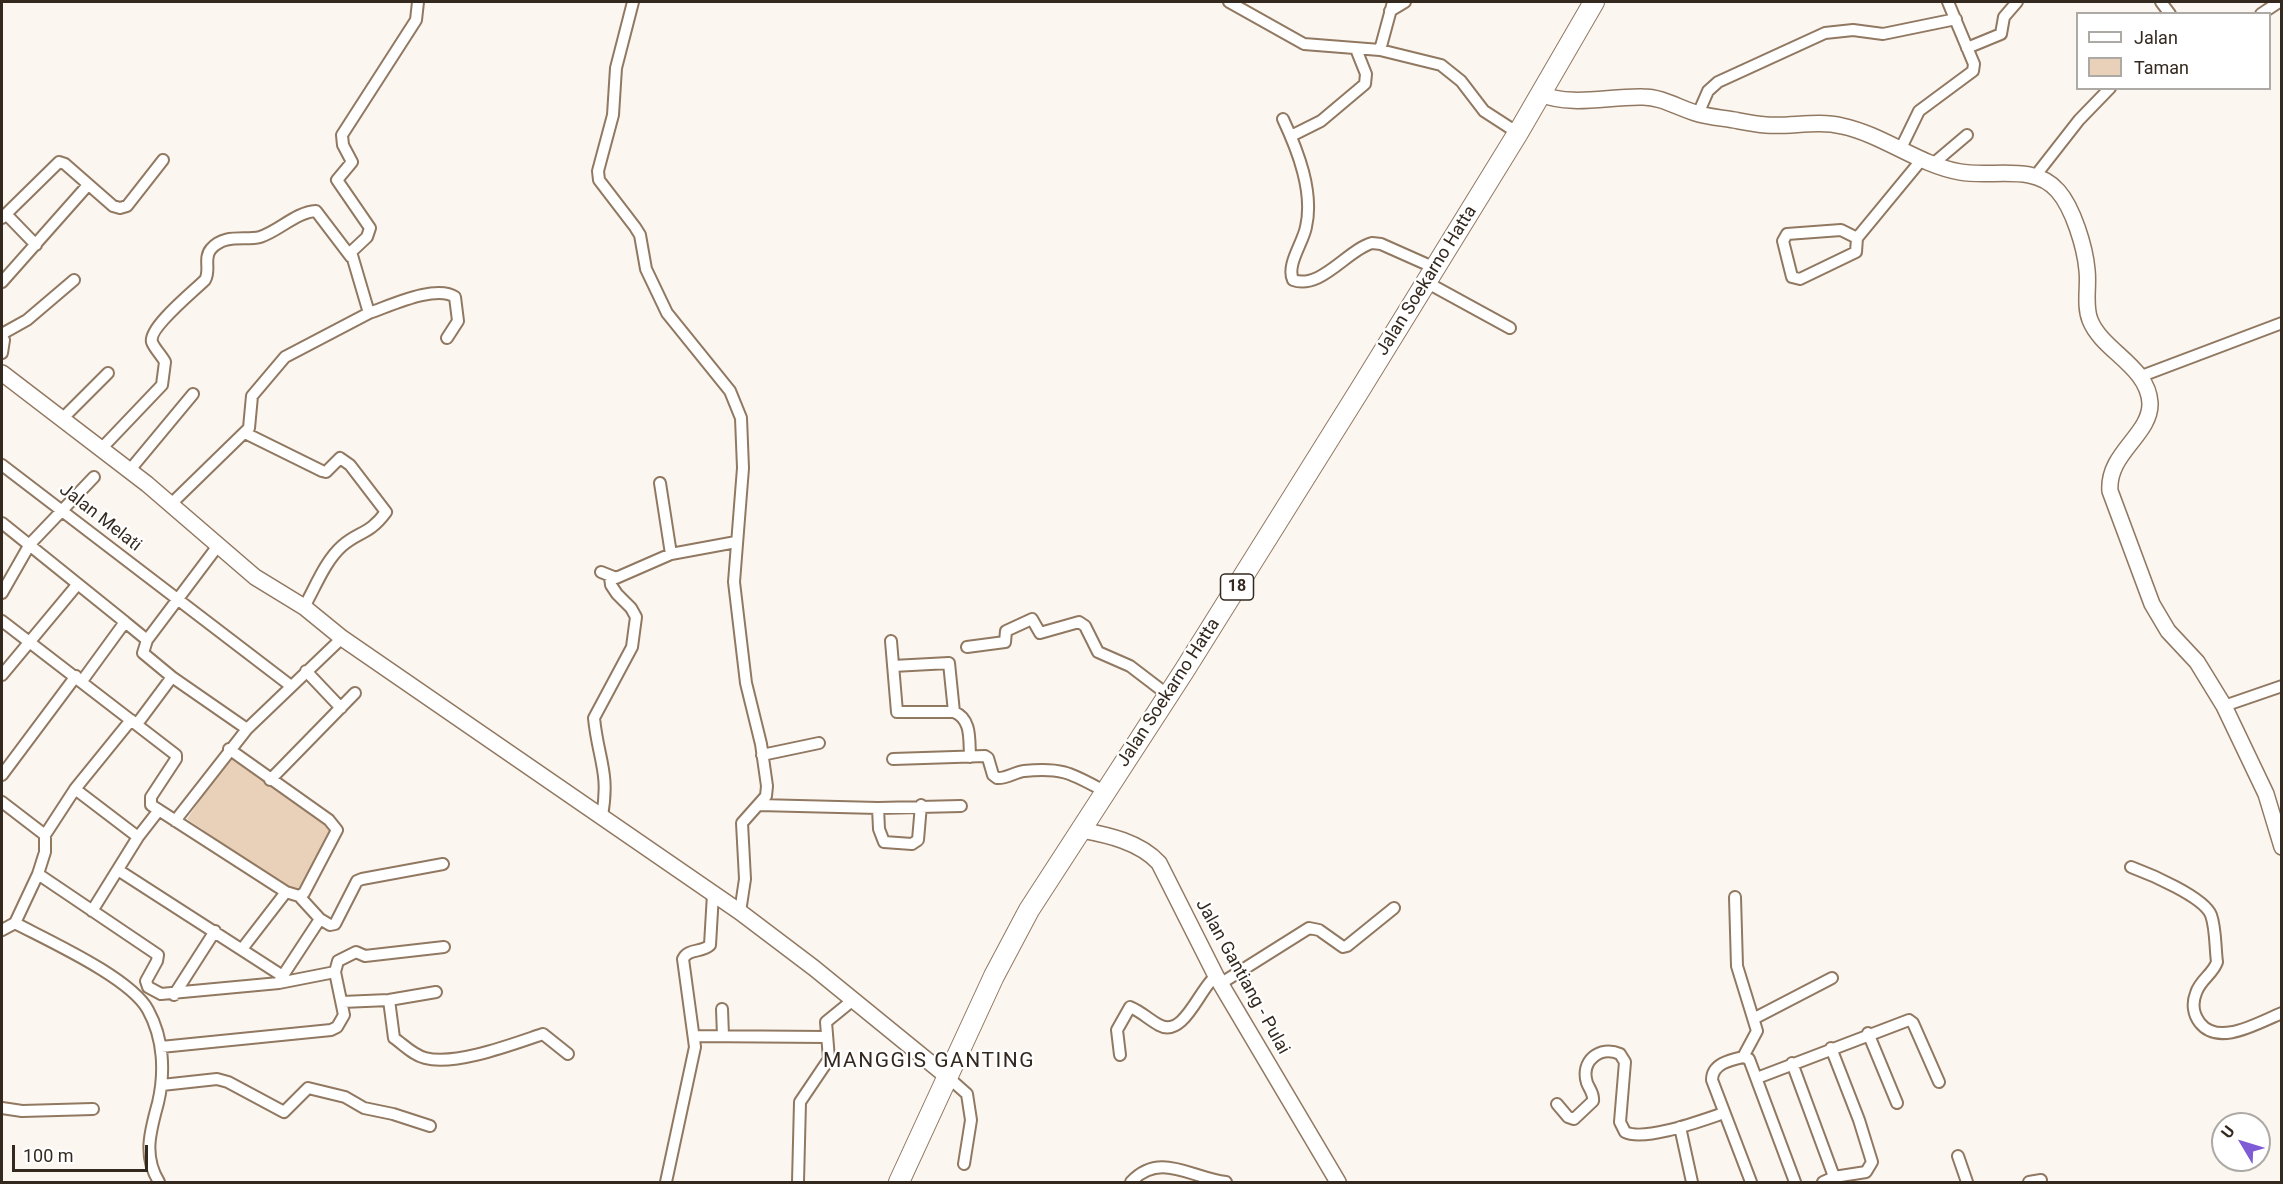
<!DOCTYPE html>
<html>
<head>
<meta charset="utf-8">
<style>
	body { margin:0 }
	#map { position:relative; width:2283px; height:1184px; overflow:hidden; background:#fcf6f1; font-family:Roboto,sans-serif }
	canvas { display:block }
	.frame { position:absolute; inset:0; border:3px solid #33291f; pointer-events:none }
	.legend { position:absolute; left:2076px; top:12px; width:195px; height:78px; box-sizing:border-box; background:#fff; border:2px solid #ada9a5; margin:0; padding:8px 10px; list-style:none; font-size:18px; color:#33291f }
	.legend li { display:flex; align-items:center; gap:12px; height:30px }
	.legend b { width:30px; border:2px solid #ada9a5 }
	.north { position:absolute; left:2211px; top:1112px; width:60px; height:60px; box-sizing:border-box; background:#fff; border:2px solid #ada9a5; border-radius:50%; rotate:308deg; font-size:16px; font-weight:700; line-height:24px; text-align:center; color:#33291f }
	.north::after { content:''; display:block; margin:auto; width:21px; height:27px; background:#7f5bd5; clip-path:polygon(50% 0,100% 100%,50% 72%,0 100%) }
	.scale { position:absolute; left:12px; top:1145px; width:136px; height:27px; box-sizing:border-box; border:3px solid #33291f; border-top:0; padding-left:8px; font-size:18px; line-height:21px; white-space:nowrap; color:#33291f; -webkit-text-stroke:4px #fff; paint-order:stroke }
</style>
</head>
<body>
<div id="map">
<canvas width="2283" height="1184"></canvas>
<div class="frame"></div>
<ul class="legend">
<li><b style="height:8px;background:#fff"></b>Jalan</li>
<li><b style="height:16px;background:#e9d0b8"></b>Taman</li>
</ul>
<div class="north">U</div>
<div class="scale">100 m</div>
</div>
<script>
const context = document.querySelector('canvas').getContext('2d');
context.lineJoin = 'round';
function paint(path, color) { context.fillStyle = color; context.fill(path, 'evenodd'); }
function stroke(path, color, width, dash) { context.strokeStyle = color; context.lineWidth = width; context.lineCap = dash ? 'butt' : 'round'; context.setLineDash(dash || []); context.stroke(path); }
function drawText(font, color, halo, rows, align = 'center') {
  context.font = font + ' Roboto,sans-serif'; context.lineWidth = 4.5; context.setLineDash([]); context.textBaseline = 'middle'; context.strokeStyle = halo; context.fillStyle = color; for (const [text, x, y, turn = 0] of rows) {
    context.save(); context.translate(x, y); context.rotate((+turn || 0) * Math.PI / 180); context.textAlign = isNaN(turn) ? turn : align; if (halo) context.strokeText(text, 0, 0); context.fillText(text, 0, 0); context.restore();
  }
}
const green = new Path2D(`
	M231,755L340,829L295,893L187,819Z`);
const street = new Path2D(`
	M633,2L616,68L613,115L598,171L599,180L635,227L640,235L646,269L667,313L730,391L741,418L743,468L734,582L746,683L761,744L767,786L766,796L742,823L745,879L740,912
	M1229,2L1304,44L1380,50L1441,65L1461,81L1484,111L1518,133
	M2161,2L2170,14
	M1390,11L1405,2
	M2261,14L2279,2
	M1967,48L2001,34L2004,17L2017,2
	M1380,50L1393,2
	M1698,114L1708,91L1718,82L1825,33L1853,30L1883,34L1956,19
	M1283,119C1298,151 1314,192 1306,227C1303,243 1286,265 1293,280C1321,290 1347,250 1372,243L1381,244L1435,268
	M1291,136L1321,121L1365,84L1366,74L1356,49
	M1901,148L1919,111L1973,71L1974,64L1948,2
	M1934,163L1967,135
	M2036,175L2079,120L2110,88
	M6,214L59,162L65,164L113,206L120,208L127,206L163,160
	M2,218L6,214L36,245
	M1857,238L1841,230L1787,234L1783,241L1792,277L1800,279L1856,252L1857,238L1923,158
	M2,282L88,185
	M1426,282L1510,328
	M369,313C390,306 436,284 455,297L458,321L447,338
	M2,334L27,320L74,280
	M2,337L4,340L2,353
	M2139,377L2282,323
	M62,419L108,373
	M245,433L322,471L326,472L340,458L350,465L386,512C369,535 359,531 342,546C325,561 315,588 304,607
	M101,449L162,385L165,362C162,356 154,348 152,342C148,328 194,291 205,280C211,270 203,258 211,249C225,233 245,241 260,237C279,231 296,212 316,211L351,257
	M2,465L291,686
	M129,471L193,394
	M660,483L671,554L736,542
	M171,504L249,428L252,396L285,357L369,313L351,252L367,237L370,228L337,180L352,162L343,145L342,135L416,20L418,2
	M2,523L125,622
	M217,547L147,640L143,653L172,677L247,729
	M601,572L616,578L671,554
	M2,593L30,544L94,477
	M2,621L176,755V759L151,797V805L286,892L299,896L304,893L337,830L329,820L229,749
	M891,641L897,712H954C972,719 969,740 970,757
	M967,647L1005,642L1006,631L1032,619L1040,633L1079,622L1085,626L1098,652L1130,666L1168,695
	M893,666L949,663L954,712
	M306,671L341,708
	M2,675L77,585
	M82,681L125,622L147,640
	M2224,706L2282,686
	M137,724L172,677
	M762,755L819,743
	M893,759L985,756L988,758L993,775L997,778C1006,779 1015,772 1024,771C1064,767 1072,774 1106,792
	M2,775L76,676
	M270,780L355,693
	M75,789L138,837
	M2,802L45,835
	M759,805L878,808L961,806
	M878,808L879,829L884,842L912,844L918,840L921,805
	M602,816C610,772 598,759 594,718L632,647L636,617L631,608L617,594L611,585L610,577
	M175,821L247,729L342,638
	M2131,867C2150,874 2204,897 2211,915C2216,929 2215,947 2217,962C2213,974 2200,980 2196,993C2192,1003 2193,1014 2200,1023C2219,1047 2259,1022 2282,1013
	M118,870L281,975
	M38,874L158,955L157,961L146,981L148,987L161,994L279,983L335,972
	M1735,897L1737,966L1757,1031L1743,1057
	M92,911L138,837L159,810
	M320,919L330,925L335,924L357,881L362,879L443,864
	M15,923C49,941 131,978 148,1010C164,1039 165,1073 158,1103C150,1132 143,1156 159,1182
	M2,930L15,923L38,874L45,852V835L75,789L131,720
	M242,949L286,892
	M280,980L320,919L299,896
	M1220,984L1309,928L1319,930L1343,947L1347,946L1394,908
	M174,995L215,931
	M389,1000L394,1038C404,1045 413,1055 425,1058C456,1066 513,1044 543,1034L568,1054
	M342,1002L389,1000L436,992
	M722,1009L723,1036
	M1755,1018L1832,978
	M1868,1033L1897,1103
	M694,1036L827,1037
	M161,1047L331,1030L337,1027L344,1015L335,972L338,961L356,952L365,956L444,947
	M1120,1055L1117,1030L1130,1007C1142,1012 1148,1019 1159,1025C1184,1039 1200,987 1216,976
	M1792,1063L1836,1182
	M949,1078L967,1094L971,1120L964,1164
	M1757,1078L1909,1020L1913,1023L1939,1082
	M162,1085L217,1079L228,1082L284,1112L308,1088L345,1097L364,1108L393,1114L430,1126
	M1557,1104L1568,1117L1574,1119L1593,1101C1594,1094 1590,1090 1587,1083C1580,1061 1600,1045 1620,1054L1625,1062L1620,1122L1625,1132C1645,1142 1703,1120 1724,1113
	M2,1108L22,1111L93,1109
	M1680,1127L1692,1182
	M1958,1156L1967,1182
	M666,1182L695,1047L683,959C688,948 702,953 710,945L713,894
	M798,1182L800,1102L829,1059L826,1022L853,1000
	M1131,1182C1160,1151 1191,1178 1226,1182
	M1751,1182L1712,1080C1712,1064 1730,1060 1743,1057L1749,1059L1795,1182
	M1823,1182L1834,1177L1866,1172L1872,1162L1859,1120L1831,1048
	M2029,1182L2041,1180`);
const secondary = new Path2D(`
	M1540,94C1573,107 1608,96 1643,97C1663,97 1680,109 1699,114C1710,117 1723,118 1734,120C1745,122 1755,124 1766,125C1791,127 1817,120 1842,126C1884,135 1919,165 1960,172C1992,178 2034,163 2058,191C2073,208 2085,247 2087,270C2089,286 2084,305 2090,320C2102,351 2148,366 2150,403C2151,435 2107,453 2110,491L2152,604L2168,631L2197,662L2224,706L2266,794L2282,847
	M2,373L147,484L255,577L304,607L342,638L740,912L814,968L949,1078
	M1081,830C1108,835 1140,842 1159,863L1216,976L1338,1182`);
const highway = new Path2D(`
	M899,1182L994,976L1029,910L1184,671L1361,388L1518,133L1594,2`);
const shields = [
	[1237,587,33]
];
const shieldNames = [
	["18",1237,587]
];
const streetNames = [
	["Jalan Soekarno Hatta",1427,281,-58],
	["Jalan Melati",100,518,38],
	["Jalan Soekarno Hatta",1169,693,-57],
	["Jalan Gantiang - Pulai",1242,977,61]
];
const quarterNames = [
	["MANGGIS GANTING",929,1062]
];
paint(green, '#e9d0b8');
stroke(street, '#917861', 14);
stroke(secondary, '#917861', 18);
stroke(highway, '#917861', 22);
stroke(street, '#fff', 10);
stroke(secondary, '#fff', 15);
stroke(highway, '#fff', 20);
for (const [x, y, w] of shields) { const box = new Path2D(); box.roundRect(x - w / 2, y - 13, w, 26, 4.5); context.fillStyle = '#fff'; context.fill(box); stroke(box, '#33291f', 1.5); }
drawText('bold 16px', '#33291f', null, shieldNames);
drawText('18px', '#33291f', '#fff', streetNames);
context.letterSpacing = '1.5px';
drawText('21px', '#33291f', '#fff', quarterNames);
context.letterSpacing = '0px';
</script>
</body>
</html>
